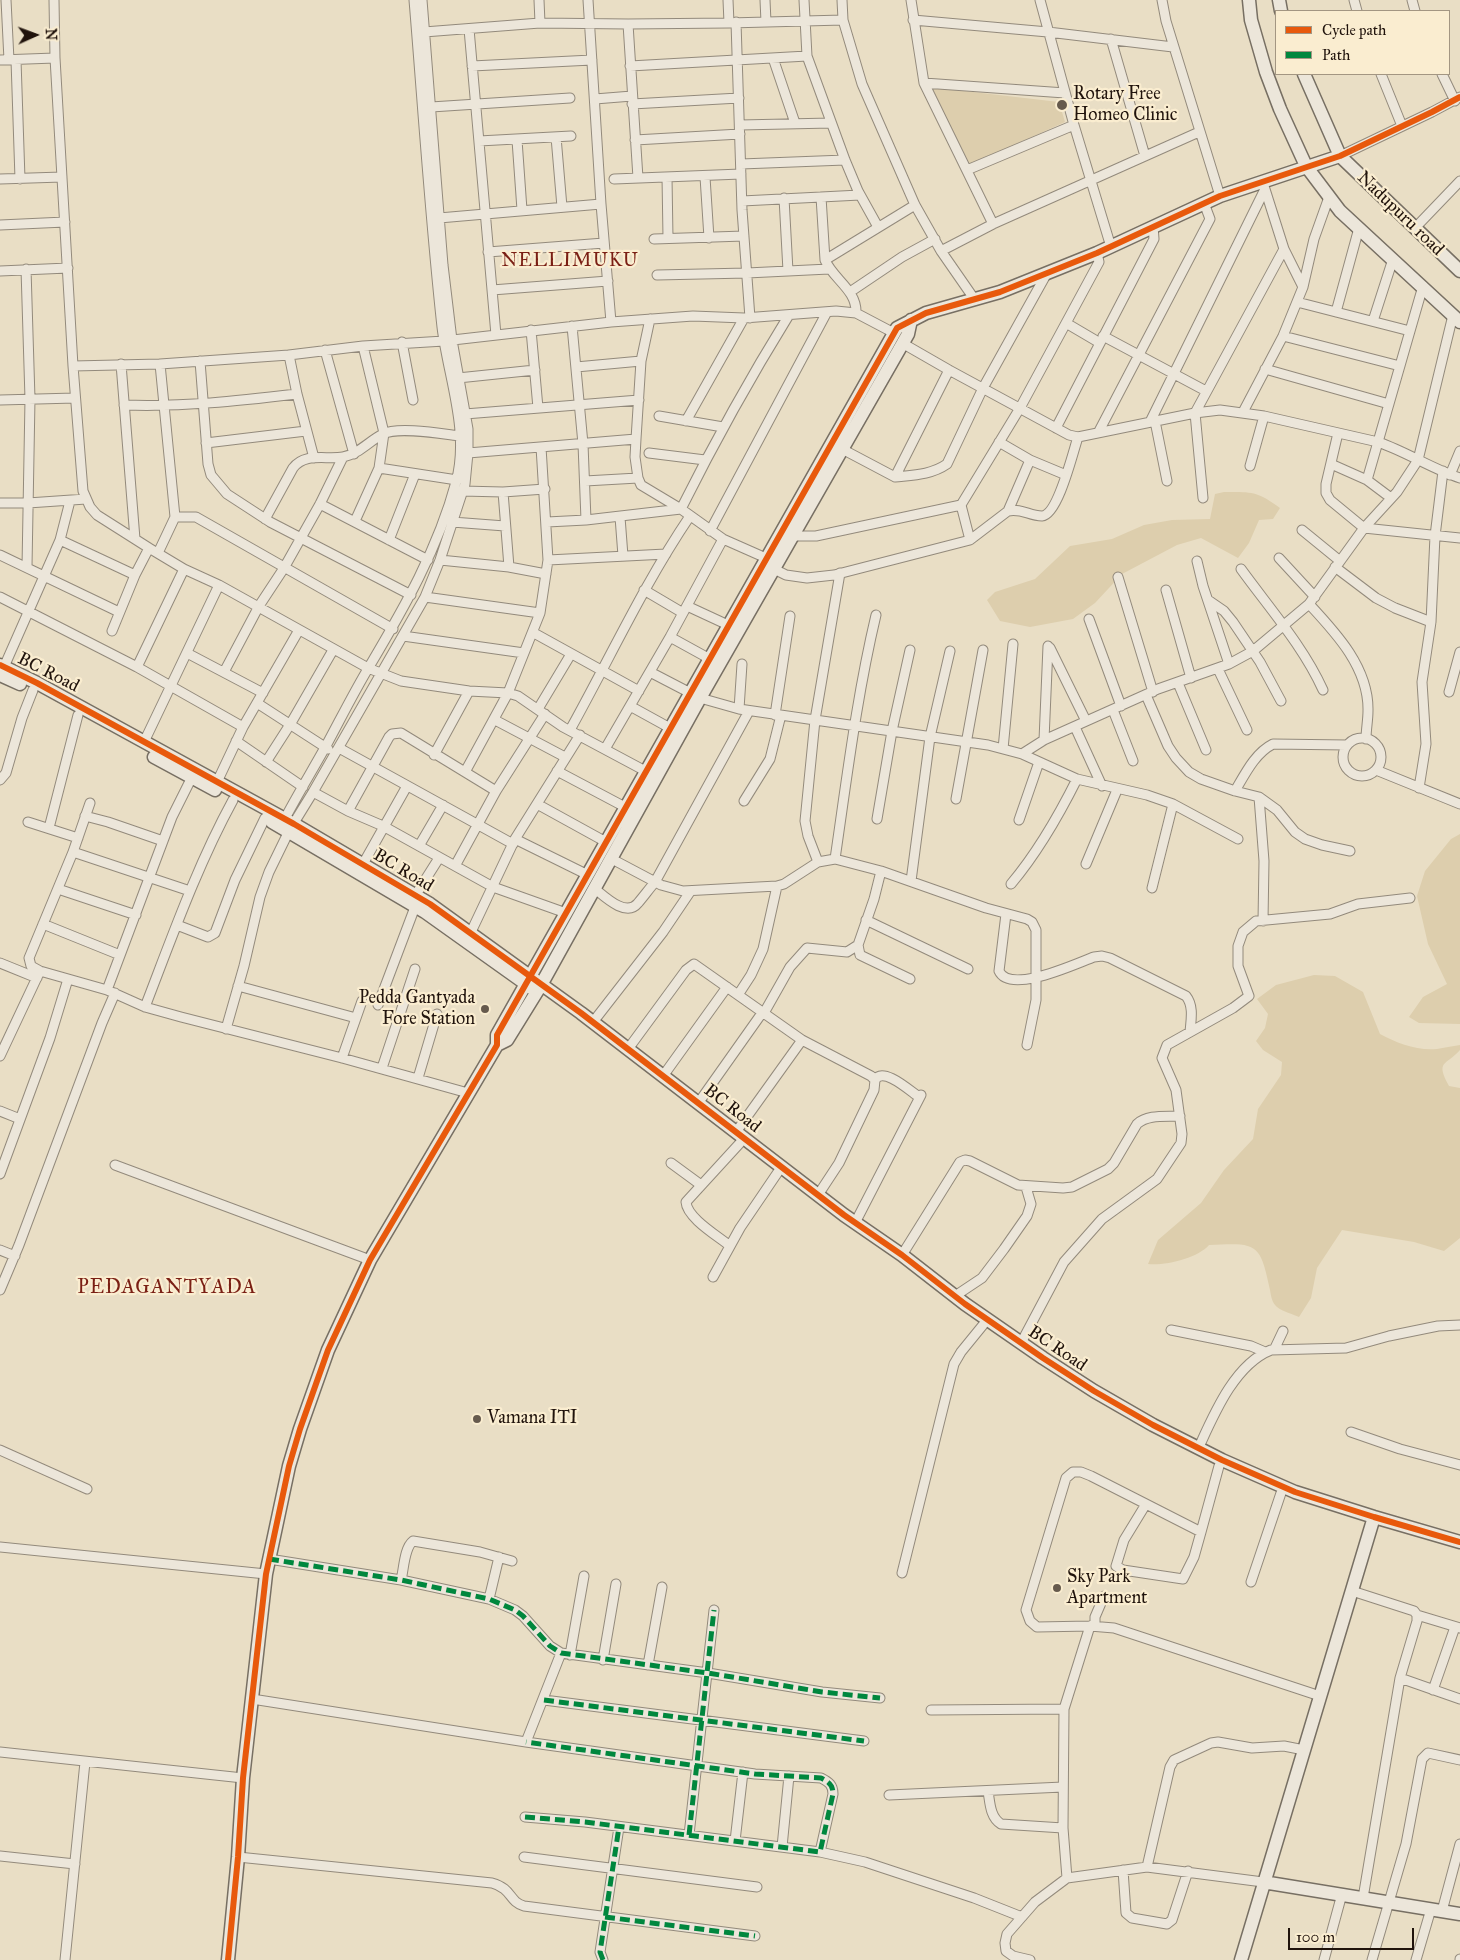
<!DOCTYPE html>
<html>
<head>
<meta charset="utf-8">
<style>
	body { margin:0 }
	#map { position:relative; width:1460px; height:1960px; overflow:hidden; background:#e9dec5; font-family:"IM FELL Great Primer",serif }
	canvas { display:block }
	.legend { position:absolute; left:1275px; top:10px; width:175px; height:65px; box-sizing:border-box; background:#faedd0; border:1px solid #a39682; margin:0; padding:6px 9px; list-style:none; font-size:15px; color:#20130c }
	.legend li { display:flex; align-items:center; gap:10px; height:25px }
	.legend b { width:25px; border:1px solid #a39682 }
	.north { position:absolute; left:10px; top:10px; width:50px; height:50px; -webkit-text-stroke:4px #faedd0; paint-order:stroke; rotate:88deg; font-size:14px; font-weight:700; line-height:20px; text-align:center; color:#20130c }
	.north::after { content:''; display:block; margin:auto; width:18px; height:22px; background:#20130c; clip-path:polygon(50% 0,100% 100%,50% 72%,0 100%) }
	.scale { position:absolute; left:1288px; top:1928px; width:126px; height:22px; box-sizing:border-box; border:2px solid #20130c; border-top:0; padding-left:6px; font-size:15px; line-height:18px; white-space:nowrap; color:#20130c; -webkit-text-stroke:4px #faedd0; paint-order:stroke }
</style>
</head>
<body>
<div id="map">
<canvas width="1460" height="1960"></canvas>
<ul class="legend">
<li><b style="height:6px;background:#e8590c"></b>Cycle path</li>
<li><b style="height:6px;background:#00873e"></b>Path</li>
</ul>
<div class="north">N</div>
<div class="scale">100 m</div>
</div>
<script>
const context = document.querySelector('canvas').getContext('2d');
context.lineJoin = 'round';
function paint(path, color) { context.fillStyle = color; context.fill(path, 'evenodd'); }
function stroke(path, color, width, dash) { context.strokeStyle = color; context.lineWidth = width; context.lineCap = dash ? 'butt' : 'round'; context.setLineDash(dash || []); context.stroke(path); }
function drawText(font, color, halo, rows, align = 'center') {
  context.font = font + ' "IM FELL Great Primer",serif'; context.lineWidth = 4.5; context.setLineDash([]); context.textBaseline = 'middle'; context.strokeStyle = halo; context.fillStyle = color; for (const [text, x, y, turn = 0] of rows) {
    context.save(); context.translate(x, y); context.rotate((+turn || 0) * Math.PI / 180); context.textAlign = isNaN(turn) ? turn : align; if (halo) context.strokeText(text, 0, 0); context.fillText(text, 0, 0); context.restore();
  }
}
const green = new Path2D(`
	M930,87L1059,102L1065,122L968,166Z
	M1224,492C1252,492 1257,491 1280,508L1273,519L1259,520L1249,543L1238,558L1201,538L1177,545L1122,574L1095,603L1073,619L1030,627L1000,621L987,600L995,592L1035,579L1070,546L1112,539L1144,525L1172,520L1210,519L1215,494Z
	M1460,834V1024L1419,1023L1409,1017L1423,997L1447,984L1428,944L1417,896L1425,871L1451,839Z
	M1314,975L1335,976L1363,992L1380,1034C1397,1043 1417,1051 1437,1049C1444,1048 1452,1046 1460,1045V1050C1446,1066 1435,1060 1449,1086L1460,1088V1238L1444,1251L1414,1242L1342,1230L1317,1268L1311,1298L1299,1317C1293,1314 1283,1312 1277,1307C1272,1303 1271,1296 1270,1290C1260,1242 1257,1243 1209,1245C1198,1258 1165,1266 1148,1264L1158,1240L1201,1203L1224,1170L1253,1139L1258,1109L1281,1075L1282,1062L1263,1050L1256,1041L1265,1028L1268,1014L1257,999L1276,985Z`);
const street = new Path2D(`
	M6,0L9,60
	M54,0L55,58L73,366L83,491L90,507L97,515L149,548L184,569L219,585L368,668L401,681L469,691L508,693L518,696L563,727L651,774
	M539,0L540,23
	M588,0L601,204L611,322
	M728,0L729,23L843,20
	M765,0L766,22
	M804,0L807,56L845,160L858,191L878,227
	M842,0L843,20L862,84L915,205L941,251L975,300
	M911,0L924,83L993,224
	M1040,0L1074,125L1111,247
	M1162,0L1166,21L1220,196
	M1354,0L1357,11
	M1412,0L1415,11
	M913,20L1048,32L1173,47
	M736,22L742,210L750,318
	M628,24L638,178
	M469,29L496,335
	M424,32L540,23L628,24L729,23
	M1111,39L1145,156
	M773,58L795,123
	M0,60L55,58
	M16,60L20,179
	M472,66L592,60
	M630,66L807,56
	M1381,74L1402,126
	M1442,74L1455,101
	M924,83L1065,93
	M595,99L632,96
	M632,104L739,98
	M431,107L570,98
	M740,125L831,123
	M556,137L562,207
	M517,140L522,210
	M635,140L740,134
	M479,141L571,136
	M1340,156L1432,112L1460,97
	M741,164L845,160
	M967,170L1074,125
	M667,177L668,238
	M705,177L709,238
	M0,179L62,177
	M614,179L741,174
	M1264,186L1284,249L1303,287
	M821,197L860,195
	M784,198L788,271
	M742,201L821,197L825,260C833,279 857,290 856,313
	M439,218L601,204
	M0,225L65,222
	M1415,228L1460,181
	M654,239L744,236
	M941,251L993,224L1199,132
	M488,252L604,243
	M825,260L915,205
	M26,269L30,399L27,567
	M0,271L68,268
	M657,275L747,273L829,269
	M492,290L608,281
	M850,292L902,257L935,239
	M1297,302L1410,331
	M1336,312L1359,228
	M650,319L641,361L636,439L635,457L638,478L641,485L681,509L723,539L766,558
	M1373,321L1393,259
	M1066,323L1100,343
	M572,326L583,444L586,520
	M531,330L538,408
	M1103,336L1206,391
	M1283,336L1400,366
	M402,342L413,400
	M902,343L949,370L1069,435L1078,437L1195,413L1220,410L1264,416L1378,442C1407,452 1432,469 1460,478
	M325,350L354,454
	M289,355L297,394L314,458
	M200,361L208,464L211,475L227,494L270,522L411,595
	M121,364L135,539
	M73,366L160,364L289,355L363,346L444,341L611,322L693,316L744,318L836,311L856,313L894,333
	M576,367L641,361
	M1265,369L1389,404
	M458,378L535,370
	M0,400L75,398
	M124,405C184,407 237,401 297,394
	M1243,412L1283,336L1303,287L1314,239L1329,197
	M465,414L639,400
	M659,416L723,427
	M686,421L744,318
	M1155,421L1167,481
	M1150,422L1265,189
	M1056,428L1154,239L1153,226
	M1098,433L1210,219L1204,203
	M1338,433L1326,484V493L1330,500L1364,528L1460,538
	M999,442L1030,460L1008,511
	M206,443L306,431
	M842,449L895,477L949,370
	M468,453L636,439
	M649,453L705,460
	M1030,460L1066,475
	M1331,464L1367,480L1391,498
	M1250,466L1264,416
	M379,468L457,480
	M1450,475L1460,451
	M895,477C913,475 931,475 947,464L983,388L1047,273
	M1367,480L1423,286
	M585,481L638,478
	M462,491L503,492L545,489
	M503,492L509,567
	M1203,498L1195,413L1284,249
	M0,503H28L86,499
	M320,504L428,560
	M961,505L970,540
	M175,517H196L393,629
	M620,517L623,556
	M265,519L293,468C305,452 326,460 343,457C359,454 369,441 383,434C398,426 443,434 460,436
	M355,521L379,468L384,433L363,346
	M452,522L505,526
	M547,522L586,520L681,509C714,443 750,378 789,315
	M1302,530L1340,561
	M710,531L827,312
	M794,536H816L961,505L1020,408L1099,262L1097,253
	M60,540L135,575
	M389,540L415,474
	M158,553L175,517L160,364
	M0,555L119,612
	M1279,558L1315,597
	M440,560L509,567L546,574
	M548,560L666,554
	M1197,561L1203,586L1229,664
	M1335,567L1376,598L1395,608L1431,622
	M774,569L786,575L807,578L834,575L970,540L1008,511C1022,508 1029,516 1042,516C1058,515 1073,452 1078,437
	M1241,569C1270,609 1303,646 1323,690
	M1118,577L1153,692
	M644,590L683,613
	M1166,590L1191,678
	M0,597L137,667L243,727
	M425,597L540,613
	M1208,600L1224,611L1233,622L1260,662L1281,701
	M1309,604C1336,633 1369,668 1368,711C1368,720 1366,730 1366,739
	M687,606L728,625
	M1089,619L1121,706
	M112,631L135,575L149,548
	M534,633L639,691
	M403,636L524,653
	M670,637L710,659
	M1050,648L1086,721
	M187,653L263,693
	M4,667L60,540L70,501
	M137,667L184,569
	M1218,669L1247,730
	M224,672L259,606L284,568L320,504L343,457
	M650,672L700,698L739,709L988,745L1022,754L1077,779L1147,795L1173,804L1152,888
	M1178,683L1206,750
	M1449,692L1460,652
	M1146,695L1168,746L1176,758L1189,772L1201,779L1235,791L1259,797L1277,810L1295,832L1305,839L1322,845L1350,851
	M257,703L328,749
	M630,706L670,728
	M538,709L571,654
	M739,709L742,664
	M1113,710L1133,761
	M775,715L790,616
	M495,720L565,757
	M1075,727L1102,786
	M570,730C610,658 644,584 690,516
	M1343 757a19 19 0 1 1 38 0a19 19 0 1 1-38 0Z
	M1044,740L1048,646
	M236,741L303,787
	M144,742L219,585
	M339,748L513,844
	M605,749L670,637L723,539
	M1003,749L1013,644
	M1022,754L1044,740L1158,689L1229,664L1253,651L1309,604L1364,528L1397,492L1418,460L1453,315
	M434,755L469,691
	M266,762L291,723L333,650
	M1376,770L1460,804
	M557,771L625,807
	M465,772L508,693L540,613L548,560L541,447
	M0,780L6,773L22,718L33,690
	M217,782L243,727L299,630
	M1419,788L1426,744L1422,682L1431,622L1435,536L1443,471
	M1235,791C1245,774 1255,753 1273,744L1347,745
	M313,792L348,811L383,826L493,887L566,913
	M1259,797L1264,861L1263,921
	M956,799L983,650
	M744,801L770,759L781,715
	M90,803L73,852L29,958L31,966L40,971L107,990L145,1007L181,1017L342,1058L468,1093
	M537,804L606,842
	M1173,804L1238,839
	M348,811L389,737L392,734L401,733L496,791
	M85,816L108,822L163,841
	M877,819L892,731L910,650
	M1019,820L1039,762
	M28,822L78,838
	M282,824C296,797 312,771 327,744C341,718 354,692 369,667C404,608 438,549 456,482C470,431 448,377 442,327C430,218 423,109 414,0
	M49,828L78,715
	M515,839L588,875
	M419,846L443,805
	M73,852L190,891
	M610,858L661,885L683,891L777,886L784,884L818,862L835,859L881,871L986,908L1027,919L1032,922L1036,930V1000L1027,1045
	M835,859C847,777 857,695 876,615
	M818,862L808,836L805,821L815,720L840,573
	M363,864L407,786
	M1086,864L1117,790
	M455,866L496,791L545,714
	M881,871L874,899L858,945L860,955L910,979
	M911,881L930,737L950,651
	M1011,884C1038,852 1058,817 1077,779
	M594,888C604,896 626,918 638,903C644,896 649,889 655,882L749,711
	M58,889L136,915
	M415,896L439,858
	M1006,914L999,971C1010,995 1077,963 1094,957L1102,956L1110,958L1186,996C1194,1006 1191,1020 1190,1032
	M866,920L968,969
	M43,924L120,955
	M177,925L208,937L215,933L235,880L265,818
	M471,932L515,839L580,735
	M0,963L37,978
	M238,986L356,1018
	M107,990L172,817L194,773
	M738,995L751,975L763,949L777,886
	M378,1005L415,907
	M145,1007C172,937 197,866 233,800
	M593,1022L663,932L690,892
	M226,1029L244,966L260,897L269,872L289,831L313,792L425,597L440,560L465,484L468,453V429L452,340L443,265L422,0
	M628,1049L686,970L694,964L802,1040L871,1076L875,1080L874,1090L839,1163L818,1195
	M0,1056L40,971
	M342,1058L362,1001
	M382,1068L415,969
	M663,1076L727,987
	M418,1078L437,1014
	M875,1080C883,1066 910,1091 919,1097
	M699,1102L762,1013H764L790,967L807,948L847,952L858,945
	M0,1111L20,1119
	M736,1132L802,1040
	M671,1163L701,1185
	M115,1165L370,1260
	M0,1174L50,1038L68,979
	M855,1223L921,1095
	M730,1246C718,1236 687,1218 686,1202L740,1143
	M0,1250L15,1256
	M902,1255L960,1162L965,1160L970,1161L1018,1185L1063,1188L1072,1187L1108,1169L1114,1163L1137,1124C1148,1114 1166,1117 1180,1116
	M713,1277L740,1228L778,1172
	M0,1290L19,1245L102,1023L115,993
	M955,1296L982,1278L1004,1249L1027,1216L1031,1204L1026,1187
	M1171,1330L1251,1346L1265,1352
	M1021,1343L1064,1262L1102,1219L1157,1179L1181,1143L1182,1134L1176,1090L1162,1058L1167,1045L1233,1008L1249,996L1238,966V946L1243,932L1256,921L1330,914L1358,904L1410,898
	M1274,1350L1283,1331
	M1351,1432L1400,1449L1460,1465
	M1199,1447C1214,1414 1235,1364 1271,1350L1346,1348L1389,1336L1438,1326L1460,1325
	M0,1450L87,1489
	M1146,1504L1124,1540L1116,1566L1123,1570L1183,1579L1194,1557L1201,1532
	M0,1547L266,1574
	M269,1559L401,1580L489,1599L515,1610L523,1616L550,1646L561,1653L708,1673L822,1692L880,1698
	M902,1573L954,1364L961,1352L983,1325
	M401,1580C404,1569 404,1548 413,1541L480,1552L512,1561
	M1251,1582L1281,1493
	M1352,1591L1414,1611L1417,1615V1621L1400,1678L1460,1699
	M489,1599L499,1557
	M1417,1615L1460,1628
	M1090,1626L1114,1628L1320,1696
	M1090,1626L1095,1624V1617L1104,1596
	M570,1655L584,1576
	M603,1660L616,1584
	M648,1665L662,1587
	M1433,1690L1455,1627
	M252,1699L526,1742L755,1774L821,1778C829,1782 833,1785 833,1794L820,1852
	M544,1700L864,1741
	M931,1710L1064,1709
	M526,1742L561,1653
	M0,1752L243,1778
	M988,1791C990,1803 990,1817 1001,1824L1063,1828
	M889,1795L1063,1787
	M525,1817L585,1822L820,1852L865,1862L974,1898L1022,1917
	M689,1835L714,1610
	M735,1841L743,1772
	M782,1847L789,1776
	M0,1856L75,1864
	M238,1857L492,1883C513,1889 508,1901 524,1906L755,1936
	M524,1857L757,1887
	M1147,1867L1170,1767L1174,1760L1211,1743L1218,1742L1252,1748L1284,1746L1304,1750
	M1123,1870L1126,1913L1132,1918L1167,1924L1172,1920L1188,1871
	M1067,1878L1063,1828L1064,1709L1090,1626L1037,1627L1030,1621L1026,1610L1066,1478L1073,1472H1081L1091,1476L1201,1532L1219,1466
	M1363,1898L1400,1678
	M1442,1911L1460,1844
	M65,1960L85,1762
	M603,1960L600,1952L619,1827
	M1030,1960L1013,1956L1006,1951L1005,1943L1007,1934L1035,1902L1067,1878L1147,1867L1263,1882
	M1324,1960L1342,1894
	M1372,1960L1406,1844L1422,1759L1428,1753L1460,1760
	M1416,1960L1431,1909
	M1460,1960V1959`);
const secondary = new Path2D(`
	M1249,0L1251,20L1266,72L1280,109L1306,166L1340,211L1460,322
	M1279,0L1281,11
	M1304,74L1340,156L1460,271
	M0,665L37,683L294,824L430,904L581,1013L844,1215L902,1255L965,1304L1043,1358L1094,1391L1153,1425L1222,1460L1295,1492L1374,1517L1460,1542
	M0,675L20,684
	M154,757L215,790
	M272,822L425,912L533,989
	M497,1045L507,1040L541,985L700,698L908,334L911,320
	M1263,1882L1460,1914
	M228,1960L238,1857L243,1778L266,1574L289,1466L300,1429L328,1350L370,1260L497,1045V1035L897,328L926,313L1000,292L1097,253L1220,196L1340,156
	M1241,1960L1374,1517`);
const quiet = new Path2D(`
	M269,1559L401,1580L489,1599L515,1610L523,1616L550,1646L561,1653L708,1673L822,1692L880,1698
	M544,1700L864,1741
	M525,1817L585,1822L820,1852L833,1794C833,1785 829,1782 821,1778L755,1774L526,1742
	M689,1835L714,1610
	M605,1917L755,1936
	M603,1960L600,1952L619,1827`);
const cycleway = new Path2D(`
	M0,665L37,683L294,824L430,904L581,1013L844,1215L902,1255L965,1304L1043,1358L1094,1391L1153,1425L1222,1460L1295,1492L1374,1517L1460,1542
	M228,1960L238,1857L243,1778L266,1574L289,1466L300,1429L328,1350L370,1260L497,1045V1035L897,328L926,313L1000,292L1097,253L1220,196L1340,156L1432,112L1460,97`);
const markers = [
	[1062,105,6,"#665a4d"],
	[485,1009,5,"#665a4d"],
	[477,1419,5,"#665a4d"],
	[1057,1588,5,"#665a4d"]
];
const poiNames = [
	["Rotary Free",1073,95],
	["Homeo Clinic",1073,116],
	["Pedda Gantyada",475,999,"right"],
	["Fore Station",475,1020,"right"],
	["Vamana ITI",487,1419],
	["Sky Park",1067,1578],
	["Apartment",1067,1599]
];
const streetNames = [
	["Nadupuru road",1400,214,44],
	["BC Road",48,673,27],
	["BC Road",403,871,31],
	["BC Road",732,1109,38],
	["BC Road",1057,1349,34]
];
const neighbourhoodNames = [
	["NELLIMUKU",570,261]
];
const quarterNames = [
	["PEDAGANTYADA",167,1288]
];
paint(green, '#ddcead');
stroke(street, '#938a7c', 11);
stroke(secondary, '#776f63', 15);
stroke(street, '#ece6da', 9);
stroke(secondary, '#ece6da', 12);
stroke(quiet, '#00873e', 5, [10, 5]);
stroke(cycleway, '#e8590c', 6);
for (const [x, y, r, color] of markers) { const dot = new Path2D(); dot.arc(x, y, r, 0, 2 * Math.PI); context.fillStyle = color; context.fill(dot); stroke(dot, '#faedd0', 2); }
drawText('18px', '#20130c', '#faedd0', poiNames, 'left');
drawText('18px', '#20130c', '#faedd0', streetNames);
context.letterSpacing = '1px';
drawText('19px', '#7a1f14', '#faedd0', neighbourhoodNames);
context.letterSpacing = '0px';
context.letterSpacing = '1px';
drawText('20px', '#7a1f14', '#faedd0', quarterNames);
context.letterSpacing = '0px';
</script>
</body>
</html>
